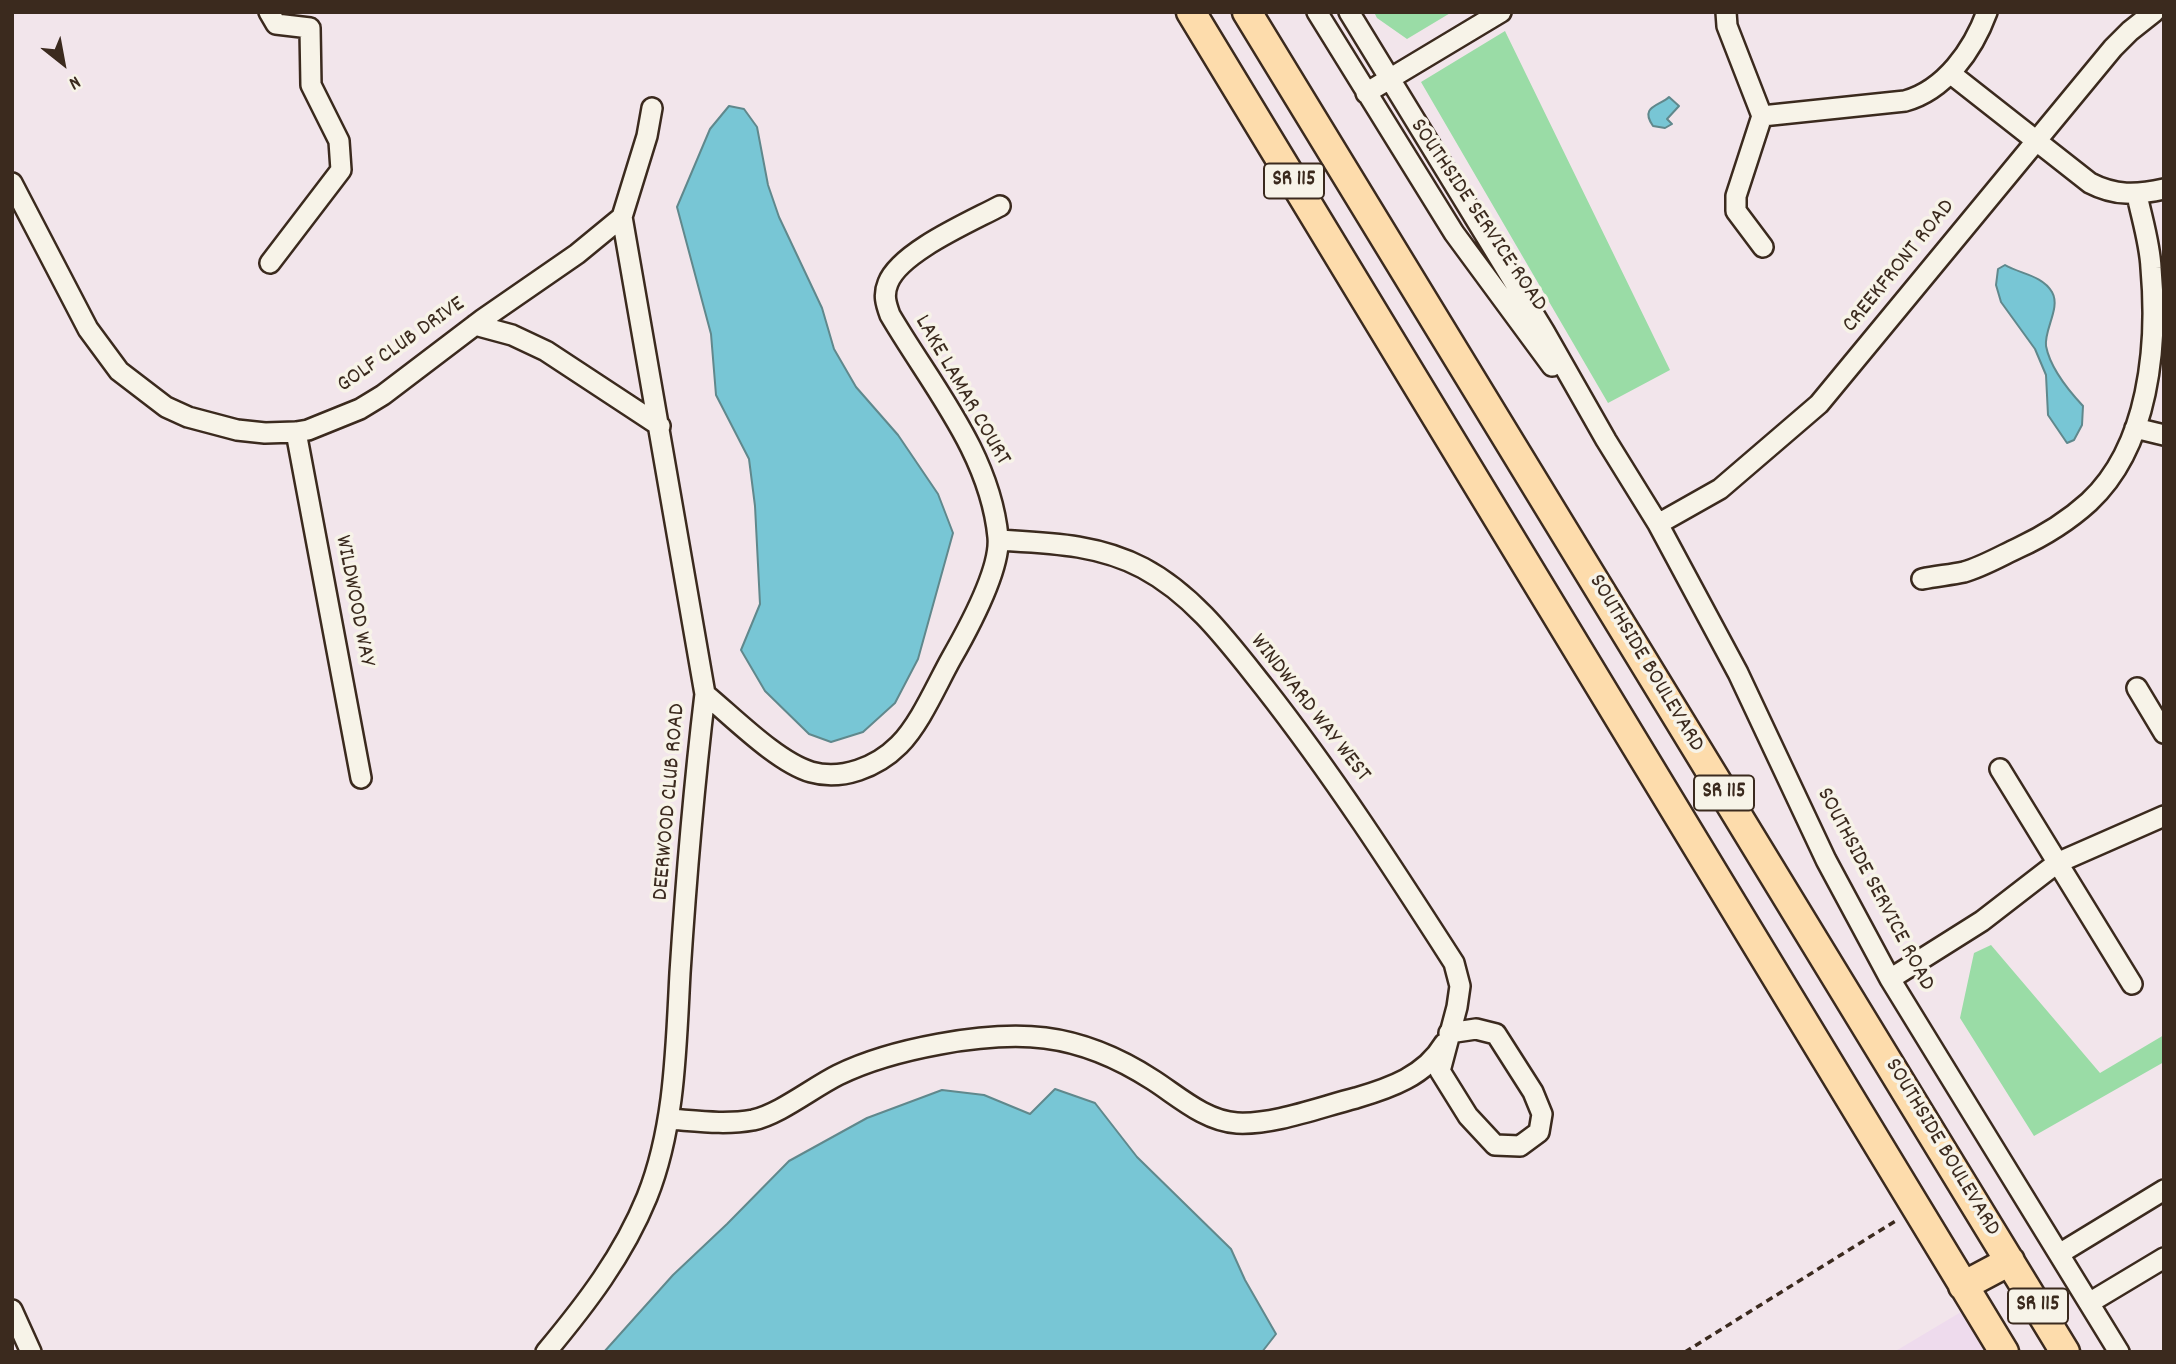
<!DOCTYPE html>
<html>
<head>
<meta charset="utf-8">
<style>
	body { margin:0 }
	#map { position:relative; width:2176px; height:1364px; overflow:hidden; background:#f2e5eb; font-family:Dekko,sans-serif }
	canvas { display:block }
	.frame { position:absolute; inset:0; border:14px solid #3b2a1e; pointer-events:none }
	.north { position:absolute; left:28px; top:28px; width:70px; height:70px; -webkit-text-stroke:5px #f7f3e8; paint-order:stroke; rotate:149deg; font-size:19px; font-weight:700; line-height:28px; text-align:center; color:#3b2a1e }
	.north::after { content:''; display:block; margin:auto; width:24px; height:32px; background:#3b2a1e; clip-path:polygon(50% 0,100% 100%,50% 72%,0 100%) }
</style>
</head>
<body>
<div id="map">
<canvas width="2176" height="1364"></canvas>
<div class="frame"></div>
<div class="north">N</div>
</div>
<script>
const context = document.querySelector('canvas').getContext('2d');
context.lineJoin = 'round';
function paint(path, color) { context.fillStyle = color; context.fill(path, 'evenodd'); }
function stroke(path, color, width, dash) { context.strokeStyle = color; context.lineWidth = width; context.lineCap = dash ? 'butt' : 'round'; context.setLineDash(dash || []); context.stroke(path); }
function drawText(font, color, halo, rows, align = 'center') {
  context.font = font + ' Dekko,sans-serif'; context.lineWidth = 7; context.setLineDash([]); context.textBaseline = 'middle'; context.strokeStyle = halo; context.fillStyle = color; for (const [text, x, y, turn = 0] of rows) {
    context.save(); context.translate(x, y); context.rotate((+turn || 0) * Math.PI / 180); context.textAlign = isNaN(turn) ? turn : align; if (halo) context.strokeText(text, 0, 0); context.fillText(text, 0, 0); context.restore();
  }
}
const built = new Path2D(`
	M1961,1312L1985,1352H1894Z`);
const green = new Path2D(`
	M1374,12H1452L1407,39L1377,18Z
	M1505,31L1670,370L1608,403L1421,82Z
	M1991,945L2100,1073L2164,1035V1062L2034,1136L1960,1018L1974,953Z`);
const water = new Path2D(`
	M1669,97L1679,106L1667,119L1672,124L1665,128L1653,126C1639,106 1660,106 1669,97Z
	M729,106L744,109L757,127L768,185L779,217L822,308L834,349L856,387L898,435L938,494L953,533L918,659L895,703L863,732L831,742L809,734L765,691L741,650L760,604L755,506L749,459L716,395L711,334L677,207L710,129Z
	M2005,265C2020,274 2042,275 2052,292C2061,308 2044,329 2046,346C2050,367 2069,391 2083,406L2082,425L2074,440L2067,443L2048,415L2046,375L2035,349L2001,302L1996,285L1998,269Z
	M1055,1089L1095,1103L1137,1157L1231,1249L1245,1280L1276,1334L1262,1352H604L673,1275L727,1224L789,1161L867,1118L942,1090L984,1095L1030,1114Z`);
const path = new Path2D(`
	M1685,1352L1897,1220`);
const minor = new Path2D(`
	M269,12L276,24L310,28L311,85L339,141L341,170L270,263
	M1317,12L1454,233L1552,366
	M1349,12L1544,331L1606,440L1658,524L1738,673L1826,860L1890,979L2119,1352
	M1726,12L1727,26L1762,116
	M1950,73L2090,183C2115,196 2137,195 2164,189
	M1366,93L1501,12
	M1762,116L1905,101C1945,90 1973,50 1987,12
	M1762,116L1736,196V211L1763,247
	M12,183L88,329L119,371L166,407L188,417L237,430L265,433L296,432L308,430L360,409L383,395L483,319L577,254L622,217
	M475,325L512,335L546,351L660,426
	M2135,428L2164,435
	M296,432L361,778
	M1658,524L1720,489L1819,404L2113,48L2130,31L2154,12
	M999,540C1049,543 1098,544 1143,568C1194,595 1229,643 1264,687C1333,775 1393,868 1454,963L1460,986L1457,1007L1440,1071L1468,1116L1495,1145L1520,1146L1539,1132L1542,1114L1533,1092L1496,1034L1476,1029L1449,1033
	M1922,579C1936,576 1950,575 1964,572C1982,567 2001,556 2018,548C2044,536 2067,522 2089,502C2149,446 2158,346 2151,268C2150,244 2142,219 2137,195
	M2137,688L2164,733
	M705,694C733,717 777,762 811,772C842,781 877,767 899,745C920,724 936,686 951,659C967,631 1001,569 998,537C990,453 931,385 890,315C886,304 883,295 888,283C900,252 970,222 1000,206
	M2000,769L2132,984
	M1890,979L1982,921L2057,863L2164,816
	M668,1119C697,1121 725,1125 753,1120C780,1114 812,1088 838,1075C891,1049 986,1031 1045,1038C1085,1043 1119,1058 1153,1080C1178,1096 1205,1121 1237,1123C1274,1125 1320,1107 1356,1098C1390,1088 1425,1076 1444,1044
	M2059,1254L2164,1190
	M2089,1303L2164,1258
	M12,1310L31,1352
	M546,1352C586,1304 623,1256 647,1197C675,1127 676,1048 680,973C686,880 694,786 705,694L622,217L647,136L652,108`);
const highway = new Path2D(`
	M1191,12L2004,1352
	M1247,12L2065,1352
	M1963,1286L2010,1261`);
const shields = [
	[1294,181,60],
	[1724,793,60],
	[2038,1306,60]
];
const shieldNames = [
	["SR 115",1294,181],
	["SR 115",1724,793],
	["SR 115",2038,1306]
];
const streetNames = [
	["SOUTHSIDE SERVICE ROAD",1477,216,56],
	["CREEKFRONT ROAD",1900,267,-51],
	["GOLF CLUB DRIVE",402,346,-35],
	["LAKE LAMAR COURT",961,391,60],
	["WILDWOOD WAY",353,601,79],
	["SOUTHSIDE BOULEVARD",1645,664,59],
	["WINDWARD WAY WEST",1309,709,52],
	["DEERWOOD CLUB ROAD",671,802,-85],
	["SOUTHSIDE SERVICE ROAD",1874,890,62],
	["SOUTHSIDE BOULEVARD",1941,1148,59]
];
paint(built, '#eedbed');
paint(green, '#9adca6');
paint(water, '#78c6d5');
stroke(water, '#60888c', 2);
stroke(minor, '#3b2a1e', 24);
stroke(highway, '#3b2a1e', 33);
stroke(path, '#3b2a1e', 3.5, [7, 5]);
stroke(minor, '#f7f3e8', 19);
stroke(highway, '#fddcac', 28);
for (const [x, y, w] of shields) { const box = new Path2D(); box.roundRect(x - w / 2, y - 17.5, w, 35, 5); context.fillStyle = '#f7f3e8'; context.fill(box); stroke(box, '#3b2a1e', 2); }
drawText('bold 21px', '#3b2a1e', null, shieldNames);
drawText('23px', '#3b2a1e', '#f7f3e8', streetNames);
</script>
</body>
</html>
